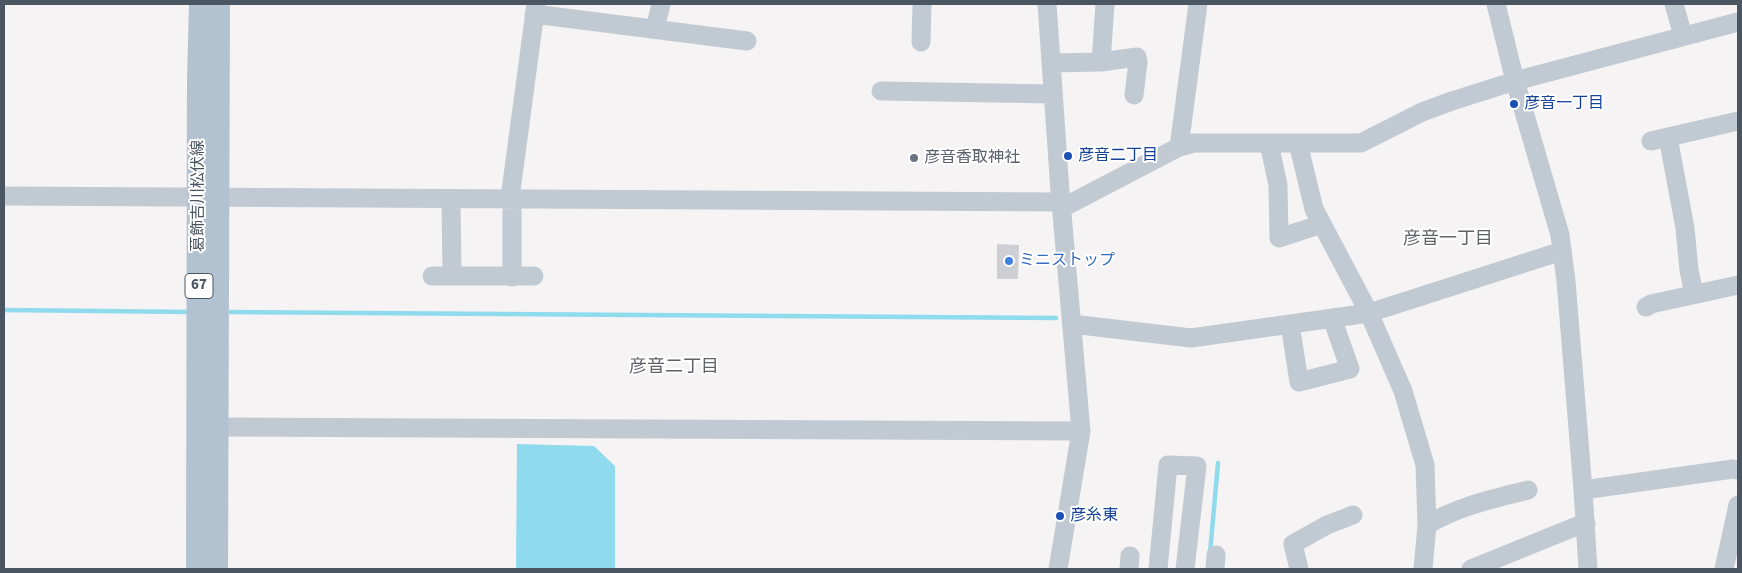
<!DOCTYPE html>
<html>
<head>
<meta charset="utf-8">
<style>
	body { margin:0 }
	#map { position:relative; width:1742px; height:573px; overflow:hidden; background:#f5f3f3; font-family:"Source Sans 3",sans-serif }
	canvas { display:block }
	.frame { position:absolute; inset:0; border:5px solid #4a5661; pointer-events:none }
</style>
</head>
<body>
<div id="map">
<canvas width="1742" height="573"></canvas>
<div class="frame"></div>
</div>
<script>
const context = document.querySelector('canvas').getContext('2d');
context.lineJoin = 'round';
function paint(path, color) { context.fillStyle = color; context.fill(path, 'evenodd'); }
function stroke(path, color, width, dash) { context.strokeStyle = color; context.lineWidth = width; context.lineCap = dash ? 'butt' : 'round'; context.setLineDash(dash || []); context.stroke(path); }
function drawText(font, color, halo, rows, align = 'center') {
  context.font = font + ' "Source Sans 3","Noto Sans JP",sans-serif'; context.lineWidth = 4; context.setLineDash([]); context.textBaseline = 'middle'; context.strokeStyle = halo; context.fillStyle = color; for (const [text, x, y, turn = 0] of rows) {
    context.save(); context.translate(x, y); context.rotate((+turn || 0) * Math.PI / 180); context.textAlign = isNaN(turn) ? turn : align; if (halo) context.strokeText(text, 0, 0); context.fillText(text, 0, 0); context.restore();
  }
}
const water = new Path2D(`
	M517,444L594,446L615,466V569H516Z`);
const stream = new Path2D(`
	M4,310L192,312
	M225,312L1056,318
	M1210,553L1218,463`);
const building = new Path2D(`
	M997,244L1019,245L1018,279H997Z`);
const minor = new Path2D(`
	M1047,4L1060,191L1081,431L1058,569
	M1496,4L1515,81L1560,235L1566,281L1583,490L1588,569
	M1674,4L1683,36
	M534,14L747,41
	M655,29L661,4
	M921,42L922,4
	M1101,62L1105,4
	M1051,63L1101,62L1137,57L1138,62L1134,95
	M881,91L1053,94
	M1668,137L1685,228L1689,270L1694,294
	M1651,141L1738,121
	M1269,143L1278,185L1279,238L1322,224
	M1298,143L1314,209L1369,313L1403,391L1425,465L1427,525L1423,569
	M1179,147L1198,4
	M4,196L1062,202
	M510,198L536,4
	M512,198V277
	M451,199L452,276
	M1062,208L1179,147L1194,143H1361L1422,112L1452,101L1515,81L1738,22
	M432,276H534
	M1646,307L1651,304L1738,285
	M1072,324L1191,338L1369,313L1562,251
	M1290,324L1299,382L1350,369L1332,318
	M216,427L1081,431
	M1583,490L1733,469L1738,470
	M1427,525C1458,506 1493,499 1528,490
	M1129,569L1130,556
	M1158,569L1168,465L1197,466L1185,569
	M1215,569L1216,555
	M1299,569L1293,544L1327,525L1353,515
	M1471,569L1577,526L1586,524
	M1724,569L1738,505`);
const major = new Path2D(`
	M198,569L199,80L201,4
	M216,569L218,4`);
const markers = [
	[1514,104,5,"#1a4fb4"],
	[1068,156,5,"#1a4fb4"],
	[914,158,5,"#6b7280"],
	[1009,261,5,"#3f7fe0"],
	[1060,516,5,"#1a4fb4"]
];
const shields = [
	[199,286,28]
];
const shieldNames = [
	["67",199,286]
];
const transitNames = [
	["彦音一丁目",1524,104],
	["彦音二丁目",1078,156],
	["彦糸東",1070,516]
];
const worshipNames = [
	["彦音香取神社",924,158]
];
const streetNames = [
	["葛飾吉川松伏線",199,196,-90]
];
const shopNames = [
	["ミニストップ",1019,261]
];
const neighbourhoodNames = [
	["彦音一丁目",1448,240],
	["彦音二丁目",674,368]
];
paint(water, '#90daee');
stroke(stream, '#90daee', 4.5);
paint(building, '#cdcfd5');
stroke(minor, '#c1cad2', 19);
stroke(major, '#b3c2d1', 24);
for (const [x, y, r, color] of markers) { const dot = new Path2D(); dot.arc(x, y, r, 0, 2 * Math.PI); context.fillStyle = color; context.fill(dot); stroke(dot, '#fff', 2); }
for (const [x, y, w] of shields) { const box = new Path2D(); box.roundRect(x - w / 2, y - 12.5, w, 25, 4); context.fillStyle = '#fff'; context.fill(box); stroke(box, '#4a5661', 1); }
drawText('bold 15px', '#4a5661', null, shieldNames);
drawText('16px', '#164399', '#fff', transitNames, 'left');
drawText('16px', '#5b616d', '#fff', worshipNames, 'left');
drawText('16px', '#4a5661', '#fff', streetNames);
drawText('16px', '#366cbe', '#fff', shopNames, 'left');
drawText('18px', '#5f6368', '#fff', neighbourhoodNames);
</script>
</body>
</html>
